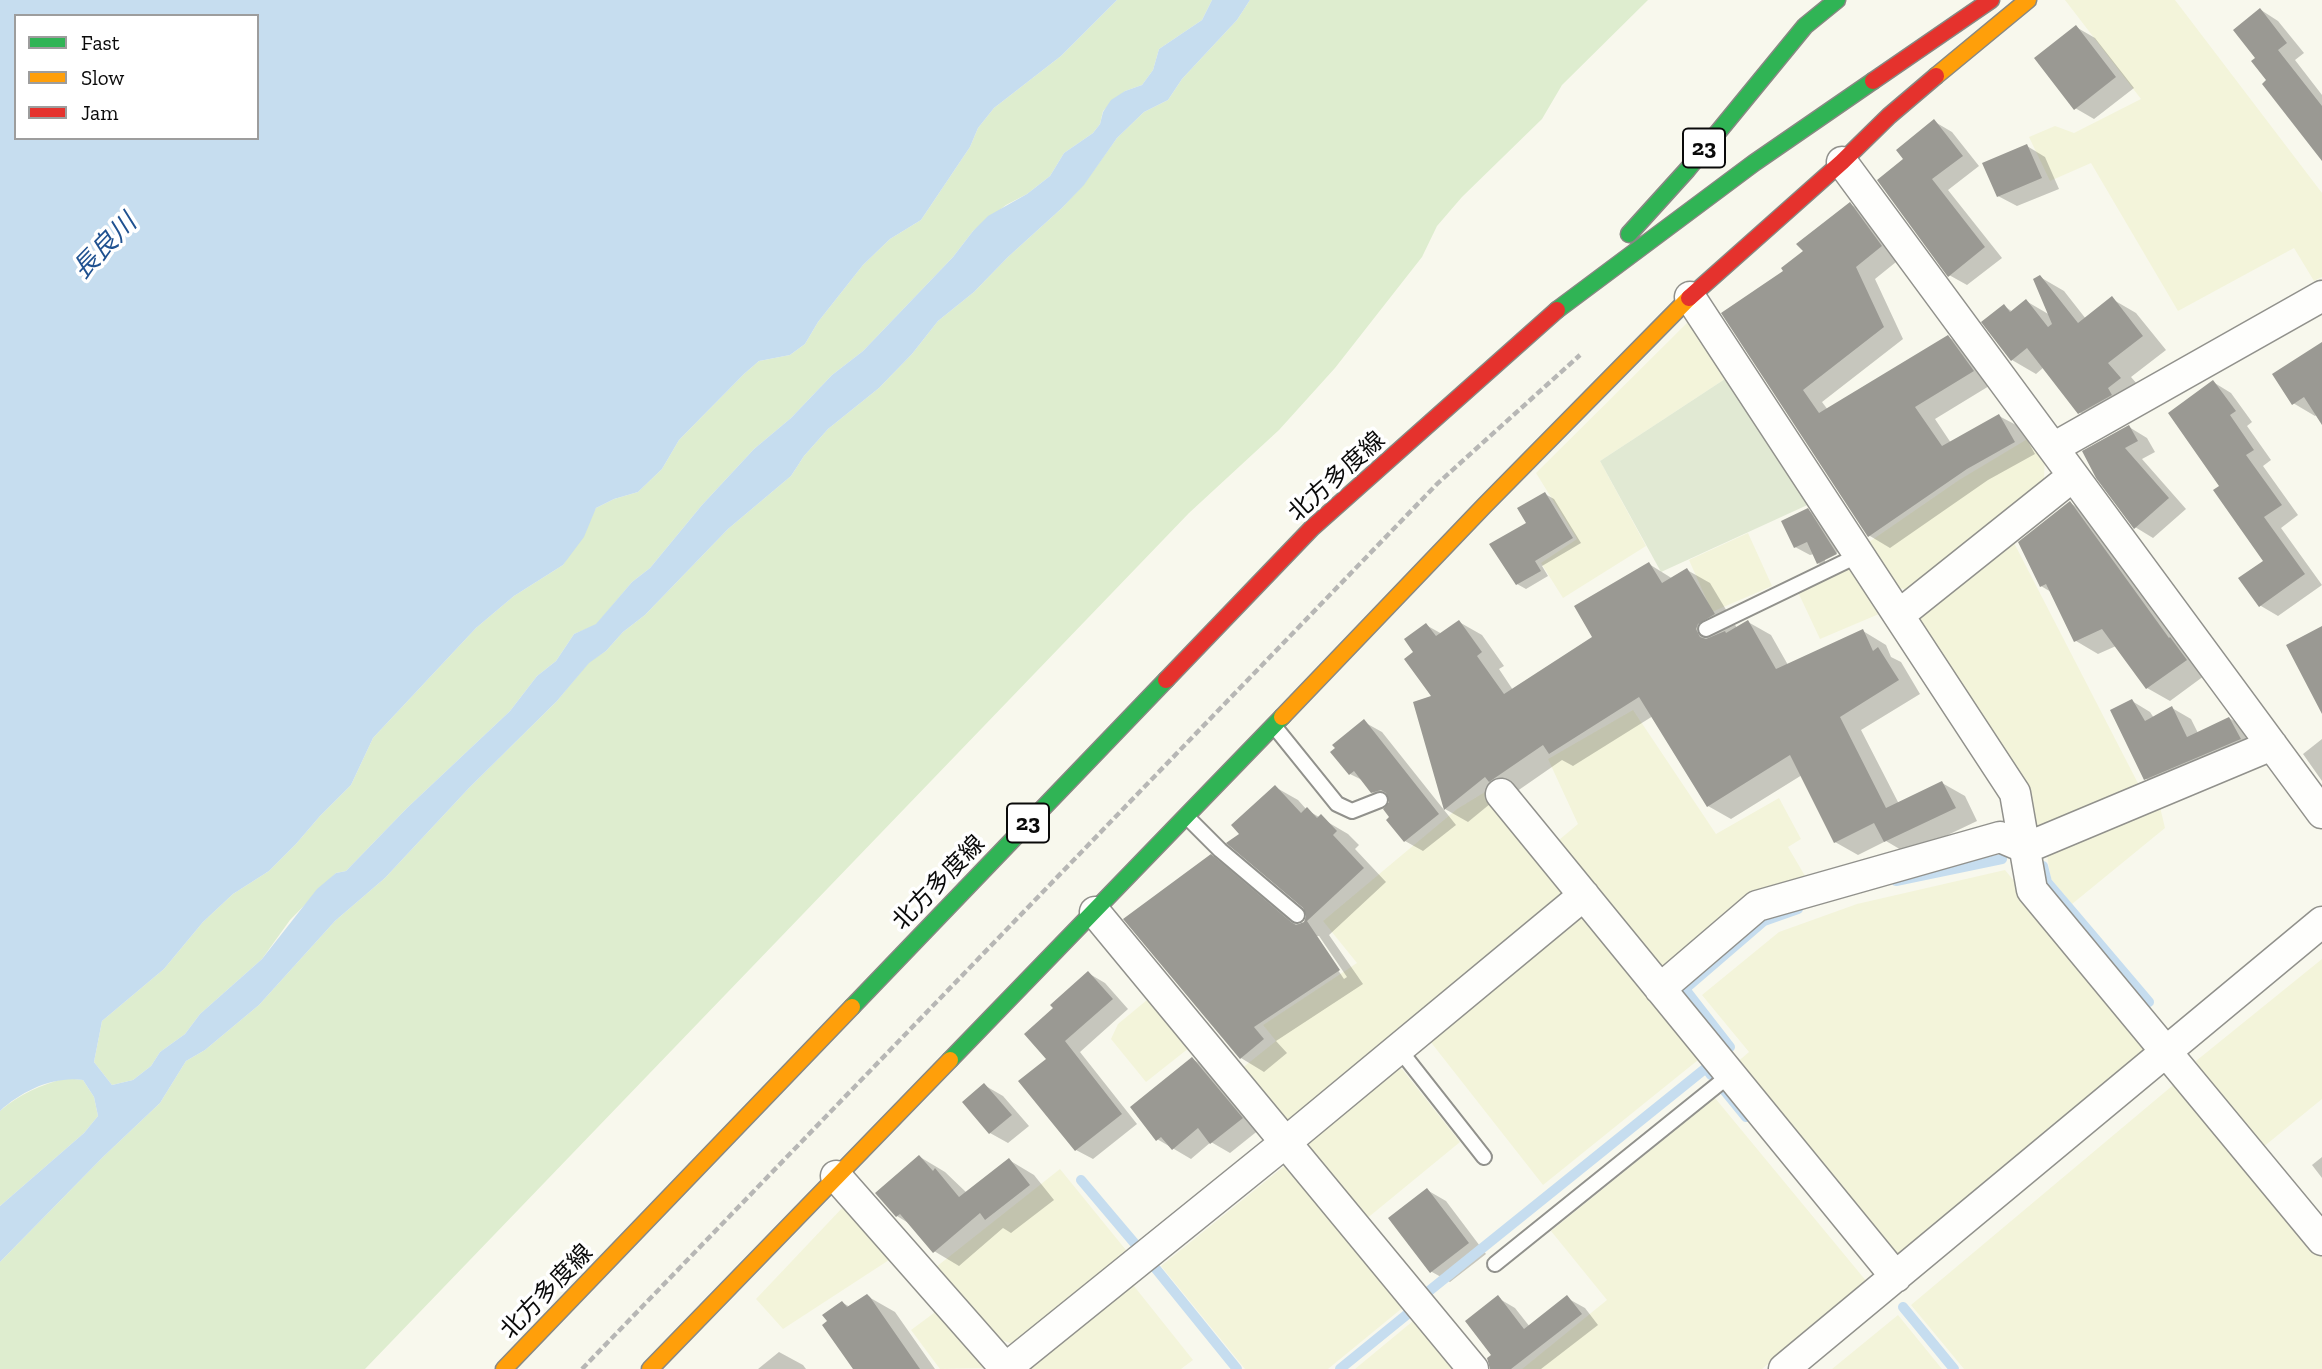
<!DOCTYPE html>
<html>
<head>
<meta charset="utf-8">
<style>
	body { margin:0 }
	#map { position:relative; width:2322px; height:1369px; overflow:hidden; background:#f8f8ed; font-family:"Zilla Slab",serif }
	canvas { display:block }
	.legend { position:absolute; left:14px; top:14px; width:245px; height:126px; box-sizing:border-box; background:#fff; border:2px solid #9d9d9d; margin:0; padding:9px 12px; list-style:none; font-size:21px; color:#0a0a0a }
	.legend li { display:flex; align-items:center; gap:14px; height:35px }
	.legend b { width:35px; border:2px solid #9d9d9d }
</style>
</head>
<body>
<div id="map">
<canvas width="2322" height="1369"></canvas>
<ul class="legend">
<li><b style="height:9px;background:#30b455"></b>Fast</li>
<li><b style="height:9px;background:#ff9f0a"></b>Slow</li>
<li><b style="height:9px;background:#e5322d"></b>Jam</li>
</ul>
</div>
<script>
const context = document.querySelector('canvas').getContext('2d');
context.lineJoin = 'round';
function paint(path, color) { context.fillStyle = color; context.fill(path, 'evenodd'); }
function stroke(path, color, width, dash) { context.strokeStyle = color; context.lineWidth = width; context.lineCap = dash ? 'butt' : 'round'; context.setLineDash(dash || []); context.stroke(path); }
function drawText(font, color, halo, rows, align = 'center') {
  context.font = font + ' "Zilla Slab","Noto Sans JP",serif'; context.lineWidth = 7; context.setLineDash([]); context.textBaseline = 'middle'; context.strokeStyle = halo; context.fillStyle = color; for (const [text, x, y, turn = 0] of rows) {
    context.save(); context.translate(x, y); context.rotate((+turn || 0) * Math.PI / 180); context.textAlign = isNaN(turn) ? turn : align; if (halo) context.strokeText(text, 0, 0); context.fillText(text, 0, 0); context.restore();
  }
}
const farmland = new Path2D(`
	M2065,0H2175L2322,193V277L2314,281L2294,248L2178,311L2091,163L2050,181L2029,137L2055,126L2074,133L2141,99Z
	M1692,318L1731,375L1600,461L1646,546L1563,598L1541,563L1577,539L1536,473Z
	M2034,435L2045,449L2044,480L1910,590L1899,588L1869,542L1959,480Z
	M1748,533L1772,586L1712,612L1689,560Z
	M2011,537L2143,793L2033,833L1919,624L1923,609Z
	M1844,566L1862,572L1886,611L1820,639L1797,590Z
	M1633,710L1716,834L1779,798L1801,839L1788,847L1808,881L1659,974L1553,845L1578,824L1548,759Z
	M1485,792L1567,890L1298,1120L1283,1121L1241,1069L1276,1041L1263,1025L1357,963L1323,921L1457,809Z
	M2160,807L2165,828L2072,904L2051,879L2047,855Z
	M2005,870L2145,1041V1053L1903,1255L1888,1252L1735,1064L1749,1052L1702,995L1779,932L1857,904Z
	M1581,917L1592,921L1703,1056L1543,1185L1426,1036L1574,918Z
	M2322,959V1099L2262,1148L2191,1065Z
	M1153,995L1194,1044L1146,1082L1111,1039L1118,1024Z
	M1395,1067L1402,1069L1460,1142L1365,1220L1307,1149L1310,1138Z
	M2178,1081L2322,1256V1369H1964L1911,1305Z
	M1715,1098L1867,1282L1762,1369H1522L1607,1300L1551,1231Z
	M1288,1163L1406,1305L1328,1369H1245L1161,1266Z
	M1060,1169L1130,1255L1016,1345L984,1334L931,1271Z
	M844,1206L889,1260L783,1329L756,1299Z
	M1130,1281L1193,1360L1181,1369H1027Z
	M938,1310L987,1368L940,1369L911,1330Z
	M1898,1315L1942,1369H1832Z
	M1419,1316L1463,1369H1355Z`);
const green = new Path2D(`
	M1117,0H1212L1202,20L1159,49L1153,70L1142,85L1125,91L1103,111L1100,124L1093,133L1064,153L1050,176L1027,194L1006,205L973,231L953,257L863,351L832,375L791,418L754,449L702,505L650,568L632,582L596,625L574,634L556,661L537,676L510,711L407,808L346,871L336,873L290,920L262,959L200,1014L185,1034L160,1052L151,1066L133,1080L112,1085L94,1062L102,1021L164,969L203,922L233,894L269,871L296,844L320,816L351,785L373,738L476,628L514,596L563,565L596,508L614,499L638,492L662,469L679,440L744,374L759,361L790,355L805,344L818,322L863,265L890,239L921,220L970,147L978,128L994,108L1061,56Z
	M1250,0H1648L1562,85L1542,119L1462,197L1437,226L1422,257L1335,368L1279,430L1189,513L365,1369H0V1262L103,1157L160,1103L186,1061L205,1050L259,1005L335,921L385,878L469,788L557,701L589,662L606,651L623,632L645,615L728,529L791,476L804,456L828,429L879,388L912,354L938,321L974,292L1008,257L1062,208L1084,184L1117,138L1144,112L1168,100L1182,79L1237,20Z
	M66,1078L83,1080L94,1097L98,1116L84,1133L0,1206V1111C19,1094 41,1085 66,1078Z`);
const cemetery = new Path2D(`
	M1731,375L1814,502L1661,572L1600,461Z`);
const water = new Path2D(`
	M0,0H1117L1061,56L994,108L978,128L970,147L921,220L890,239L863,265L818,322L805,344L790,355L759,361L744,374L679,440L662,469L638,492L614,499L596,508L584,537L563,565L514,596L476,628L373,738L351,785L320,816L296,844L269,871L233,894L203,922L164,969L102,1021L94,1062L112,1085L133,1080L151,1066L160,1052L185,1034L200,1014L262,959L317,889L336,873L346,871L407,808L510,711L537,676L556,661L574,634L596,624L632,582L650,568L702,505L754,449L791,418L832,375L863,351L953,257L973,231L988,216L1027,194L1050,176L1064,153L1093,133L1100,124L1103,112L1111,100L1125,91L1142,85L1153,70L1159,49L1202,20L1212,0H1250L1237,20L1182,79L1168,100L1144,112L1117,138L1084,185L1062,208L1008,257L974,292L938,321L912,354L879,388L828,429L804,456L791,476L728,529L645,615L623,632L606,651L589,663L557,701L469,788L385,878L335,921L259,1005L205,1050L186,1061L160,1103L103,1157L0,1262V1206L84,1133L98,1116L94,1097L83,1080C53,1076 22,1091 0,1111ZM16,16H257V138H16Z`);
const shadow = new Path2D(`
	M2261,10L2278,21L2304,53L2295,60L2322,95V150L2268,81Z
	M2076,27L2095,38L2134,88L2094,119L2075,108Z
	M1935,122L1952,132L1979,166L1948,190L2002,258L1967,285L1949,275L1906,160Z
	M2027,146L2045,157L2059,189L2017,206L1998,196Z
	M1850,204L1870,216L1901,258L1875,279L1903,339L1822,402L1828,410L1948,337L1968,348L1994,383L1935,419L1951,443L1999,416L2020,427L2035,454L1988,480L1890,548L1870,536L1724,313L1786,272Z
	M2040,277L2064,291L2086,319L2112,299L2136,313L2166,350L2131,377L2144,392L2104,426L2079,412L2044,367L2036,374L2012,360L2004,306L2013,312L2026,301L2050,315Z
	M2322,344V416L2318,414L2315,416L2293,403Z
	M2213,382L2231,393L2252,422L2247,426L2271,460L2263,466L2298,515L2281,528L2322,585L2278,616L2261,606L2241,579L2266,561L2222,486Z
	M2129,427L2147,438L2155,452L2142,459L2186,509L2153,538L2135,527L2098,477Z
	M1545,494L1554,499L1581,543L1542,566L1548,576L1526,589L1517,584L1528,523Z
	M2070,503L2093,516L2208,673L2170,701L2147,688L2116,646L2098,654L2076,641L2051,592L2041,586Z
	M1808,510L1823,519L1843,550L1825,558V562L1845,552L1833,571L1818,563L1814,554L1810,555L1795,547Z
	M1649,564L1673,579L1687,570L1710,583L1737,628L1748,622L1771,635L1788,665L1863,631L1886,645L1891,657L1901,662L1920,694L1861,730L1899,804L1942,783L1965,796L1977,821L1908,854L1886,841L1858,855L1835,842L1802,775L1731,819L1708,806L1653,716L1573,766L1562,760L1513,794L1507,790L1468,822L1445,809L1434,697L1415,653L1426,625L1442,634L1459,622L1482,635L1504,666L1499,669L1513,690L1595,638Z
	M2132,701L2150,712L2154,718L2172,708L2191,719L2198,733L2229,718L2247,729L2258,749L2164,789L2145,778Z
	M1364,722L1382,732L1456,825L1423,851L1405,841L1392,818L1391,803L1372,792L1364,781L1350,774Z
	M2322,739V781L2303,754Z
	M1275,787L1298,800L1307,810L1348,834L1359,845L1355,849L1386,882L1329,935L1363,984L1276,1041L1287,1053L1264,1072L1241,1058L1211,856L1234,870L1299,925L1305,923L1308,916L1305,907L1241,834ZM1315,936H1319L1347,977L1344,979Z
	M1088,973L1105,983L1128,1009L1080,1052L1137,1124L1093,1159L1076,1150L1021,1081L1049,1059Z
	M1192,1059L1211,1070L1260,1129L1230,1153L1211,1142L1191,1159L1157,1139Z
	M984,1085L1003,1096L1029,1126L1008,1143L990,1133Z
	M920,1157L945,1172L967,1193L1009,1160L1034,1175L1054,1200L1011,1233L1003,1228L959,1266L934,1251L910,1224L897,1216Z
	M2322,1157V1178L2312,1165Z
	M1427,1190L1446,1201L1486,1254L1450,1282L1432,1272Z
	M867,1296L895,1312L935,1369H855L843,1303L850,1307Z
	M1498,1298L1515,1308L1530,1327L1567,1298L1585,1308L1598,1325L1541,1369H1492Z
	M779,1352L803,1365L806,1369H758Z`);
const stream = new Path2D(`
	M2043,866L2047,882L2149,1002
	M1896,881L2002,859
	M1730,1047L1685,989L1764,921L1798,909
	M1724,1090L1746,1117
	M1081,1180L1136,1245
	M1159,1259L1152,1264L1237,1369
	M1429,1291L1706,1068L1711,1075
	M1903,1307L1954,1369
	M1340,1369L1410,1312`);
const building = new Path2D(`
	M2260,8L2287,43L2278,50L2322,106V161L2262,84L2266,80L2251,61L2255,58L2233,30Z
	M2076,25L2116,77L2074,110L2034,58Z
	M1934,119L1963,156L1932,179L1985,247L1948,277L1877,180L1903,159L1896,150Z
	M2027,144L2042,178L1997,197L1982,163Z
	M1850,202L1882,246L1856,267L1884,327L1803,390L1819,413L1948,335L1974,371L1915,407L1942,446L1999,414L2015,442L1967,469L1868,537L1721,313L1783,271L1781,268L1803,251L1796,244Z
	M2040,275L2078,323L2112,296L2143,336L2108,363L2121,378L2108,388L2112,395L2078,414L2027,348L2011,361L1981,322L2004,304L2010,312L2026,299L2048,327L2052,324L2033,279Z
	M2322,342V425L2304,397L2292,405L2272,374Z
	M2213,380L2236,411L2230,415L2254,450L2246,455L2282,505L2264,517L2305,574L2259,607L2238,578L2263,561L2213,490L2219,486L2168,413Z
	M2129,425L2138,441L2125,448L2169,498L2134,529L2096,478L2082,451Z
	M1545,492L1573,538L1535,561L1541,571L1516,585L1489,544L1526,523L1517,508Z
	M2070,501L2169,638L2170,637L2187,660L2146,689L2102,629L2074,642L2046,584L2040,587L2018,542Z
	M1808,508L1837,554L1817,564L1807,542L1794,548L1781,521Z
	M1649,562L1662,583L1687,568L1715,614L1698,624L1696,629L1700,637L1706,639L1725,631L1726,633L1748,620L1776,669L1863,629L1873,651L1878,647L1899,680L1840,717L1886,808L1942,781L1956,808L1884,842L1874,823L1834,843L1790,755L1707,807L1639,697L1549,754L1543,745L1489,782L1485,777L1444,810L1413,702L1431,696L1404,659L1413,652L1404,639L1426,623L1436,636L1459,620L1482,652L1477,656L1504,694L1592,637L1574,606Z
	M2322,626V714L2286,645Z
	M2132,699L2145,721L2172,706L2187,737L2229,717L2241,739L2144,780L2110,710Z
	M1364,719L1439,814L1404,842L1386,820L1389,817L1383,809L1389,802L1386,793L1381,790L1371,793L1354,771L1349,775L1330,752L1335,748L1332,745Z
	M1275,785L1301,813L1307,807L1317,818L1321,814L1337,831L1333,835L1364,868L1307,921L1340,970L1254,1027L1264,1039L1240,1059L1123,919L1211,854L1291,922L1296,925L1304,922L1306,916L1303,908L1226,843L1239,834L1231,825Z
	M1088,971L1113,999L1065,1041L1122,1114L1075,1151L1018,1081L1046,1059L1024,1034L1053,1008L1050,1005Z
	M1192,1057L1243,1118L1210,1144L1198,1128L1172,1150L1161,1137L1156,1141L1130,1107Z
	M984,1083L1012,1115L989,1134L962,1102Z
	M919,1155L933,1171L935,1168L959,1197L1009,1158L1030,1185L985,1220L980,1213L933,1253L900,1214L896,1217L875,1193Z
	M1427,1188L1469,1243L1430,1273L1388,1218Z
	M867,1294L870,1297L920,1369H853L822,1325L827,1321L822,1315L842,1301L847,1307Z
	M1498,1295L1524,1329L1567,1295L1582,1314L1511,1369H1490L1487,1358L1491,1355L1465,1321Z`);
const path = new Path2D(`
	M582,1369L1437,484L1580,355`);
const lane = new Path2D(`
	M1706,629L1859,555
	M1274,726L1337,804L1352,811L1380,800
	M1188,818L1220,850L1297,915
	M1399,1049L1484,1157
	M1495,1264L1731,1074`);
const street = new Path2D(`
	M1842,162L2322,813
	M1690,297L2015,793L2032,890L2322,1240
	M2053,448L2322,296
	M1899,615L2073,476
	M1501,794L1896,1277
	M1095,912L1473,1369
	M1660,989L1757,906L2000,837L2026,848L2272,745
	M836,1176L1006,1369
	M1005,1369L1286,1142L1584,895
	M1784,1369L2322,922`);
const fast = new Path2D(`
	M1629,234L1687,170L1805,26L1837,0
	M1557,310L1754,163L1873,81
	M852,1007L1166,680
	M950,1060L1282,717`);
const slow = new Path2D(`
	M1936,76L2028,0
	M1282,717L1484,506L1689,298
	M504,1369L852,1007
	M650,1369L950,1060`);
const jam = new Path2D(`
	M1873,81L1991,0
	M1689,298L1842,162L1889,116L1936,76
	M1166,680L1312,528L1557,310`);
const shields = [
	[1704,148,42],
	[1028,823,42]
];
const shieldNames = [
	["23",1704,148],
	["23",1028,823]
];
const streetNames = [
	["北方多度線",1337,477,-42],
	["北方多度線",939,883,-46],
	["北方多度線",547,1292,-46]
];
const waterNames = [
	["長良川",105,247,-46]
];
paint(farmland, '#f3f4da');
paint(green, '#deedcf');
paint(cemetery, '#e1e9d3');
paint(water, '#c6ddef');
paint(shadow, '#0003');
stroke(stream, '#c6ddef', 10);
paint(building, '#9a9993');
stroke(lane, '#91918c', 18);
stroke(street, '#91918c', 33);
stroke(fast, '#888883', 19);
stroke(slow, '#888883', 19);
stroke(jam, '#888883', 19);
stroke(path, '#b7b7b5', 4.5, [7, 3.5]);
stroke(lane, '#fefefc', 14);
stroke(street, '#fefefc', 30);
stroke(fast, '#30b455', 16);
stroke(slow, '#ff9f0a', 16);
stroke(jam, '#e5322d', 16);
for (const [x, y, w] of shields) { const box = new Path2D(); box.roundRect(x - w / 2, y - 19.5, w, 39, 5); context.fillStyle = '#fff'; context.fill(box); stroke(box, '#0a0a0a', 2); }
drawText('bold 23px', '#0a0a0a', null, shieldNames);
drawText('24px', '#0a0a0a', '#fff', streetNames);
drawText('italic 26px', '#1f5190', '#fff', waterNames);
</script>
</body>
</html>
